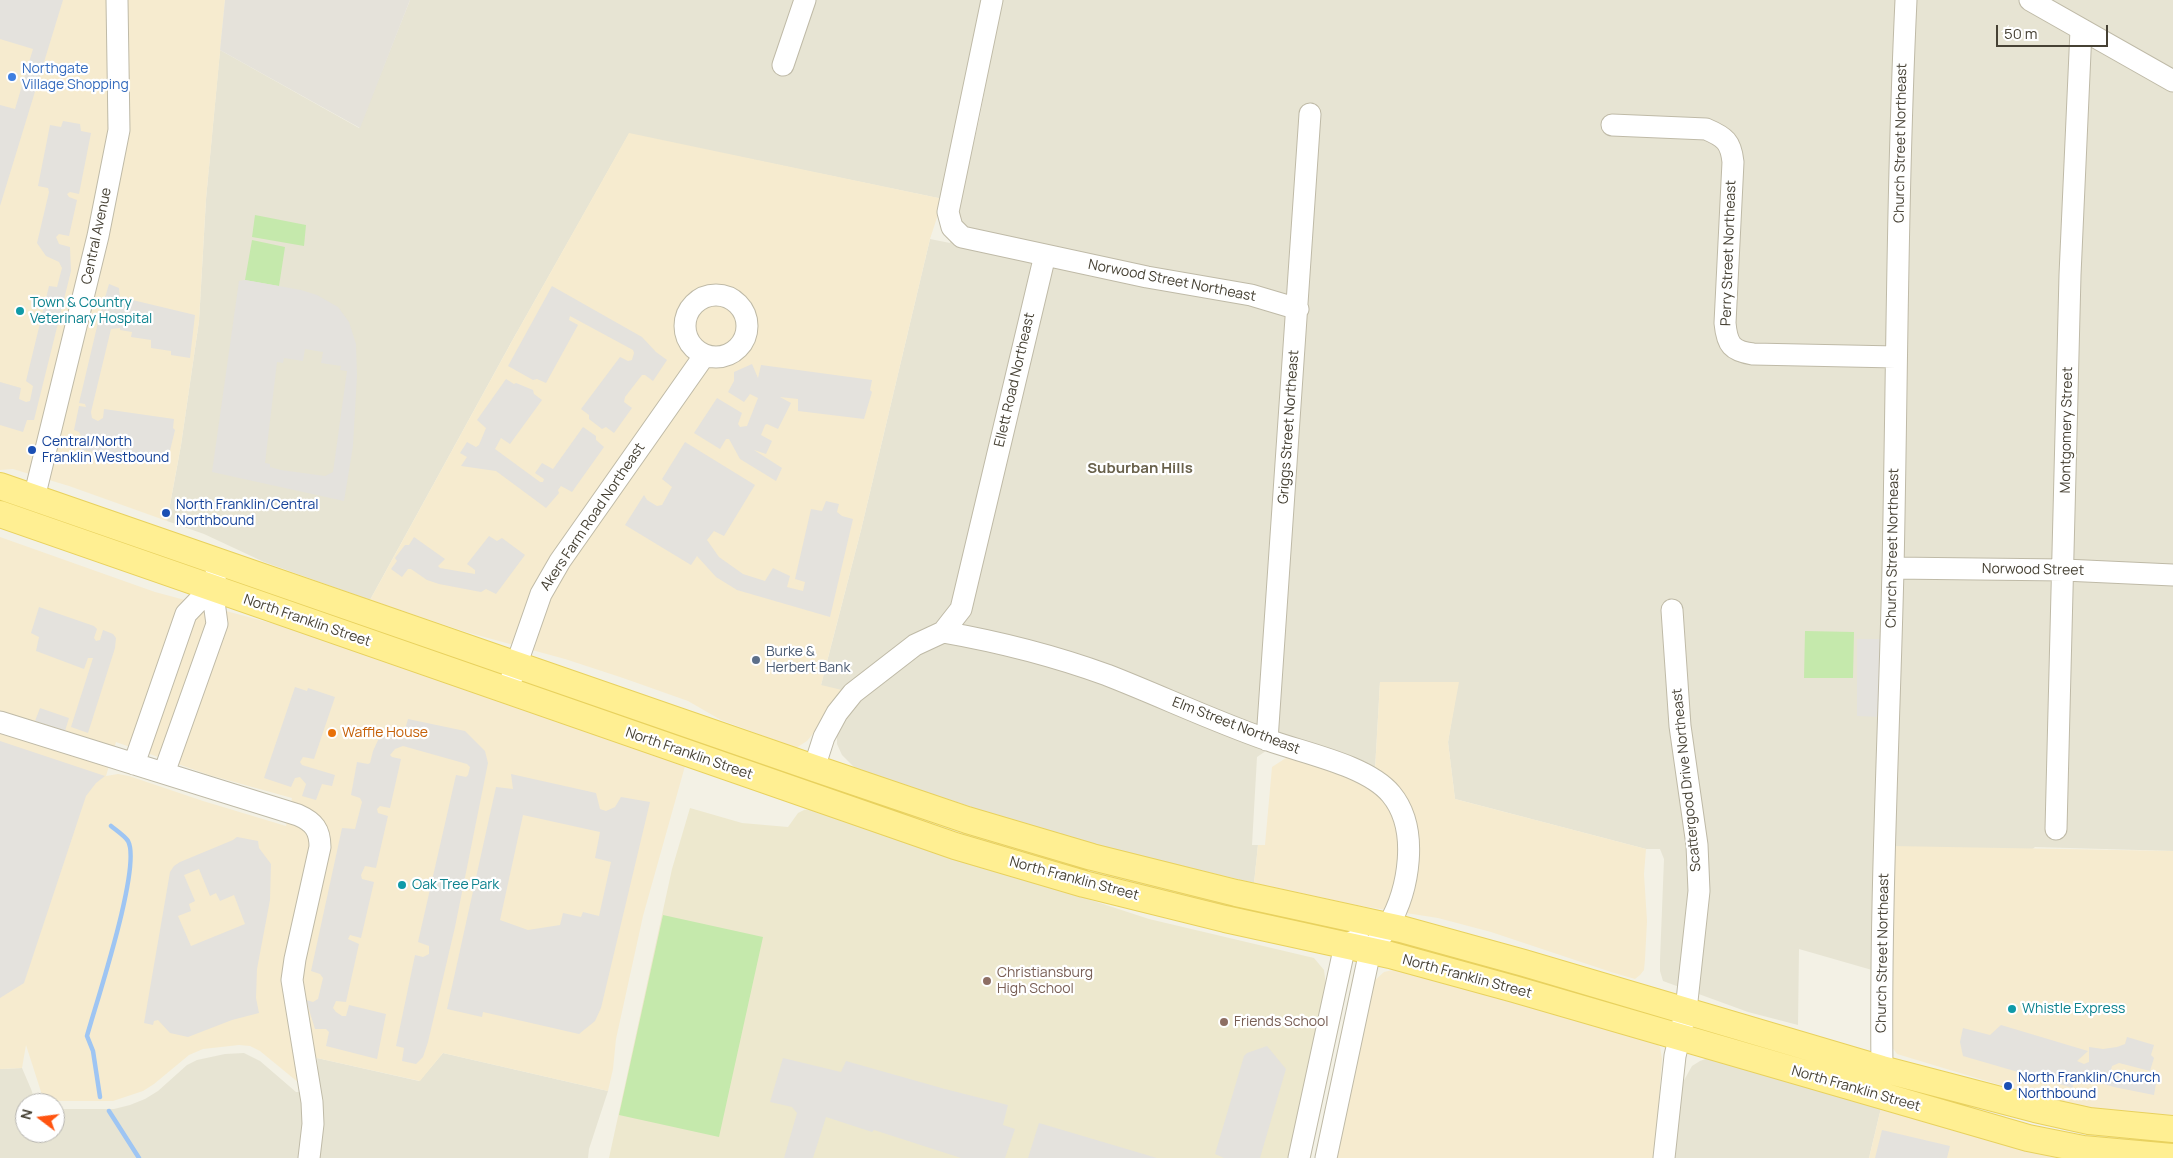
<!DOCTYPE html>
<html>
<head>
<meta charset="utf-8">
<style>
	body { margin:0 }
	#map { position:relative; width:2173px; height:1158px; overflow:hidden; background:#f3f1e5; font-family:Manrope,sans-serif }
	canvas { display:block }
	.north { position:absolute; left:15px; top:1093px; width:50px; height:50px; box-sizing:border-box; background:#fff; border:1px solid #b5b3ae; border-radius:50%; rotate:285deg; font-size:14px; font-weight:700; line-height:20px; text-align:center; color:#464134 }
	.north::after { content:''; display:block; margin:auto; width:18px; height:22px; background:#ff5410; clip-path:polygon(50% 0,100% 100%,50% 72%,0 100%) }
	.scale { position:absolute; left:1996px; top:25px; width:112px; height:22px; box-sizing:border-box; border:2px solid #464134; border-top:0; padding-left:6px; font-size:15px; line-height:18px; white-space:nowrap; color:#464134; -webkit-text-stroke:4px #fff; paint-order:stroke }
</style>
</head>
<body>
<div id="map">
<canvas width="2173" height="1158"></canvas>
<div class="north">N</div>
<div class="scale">50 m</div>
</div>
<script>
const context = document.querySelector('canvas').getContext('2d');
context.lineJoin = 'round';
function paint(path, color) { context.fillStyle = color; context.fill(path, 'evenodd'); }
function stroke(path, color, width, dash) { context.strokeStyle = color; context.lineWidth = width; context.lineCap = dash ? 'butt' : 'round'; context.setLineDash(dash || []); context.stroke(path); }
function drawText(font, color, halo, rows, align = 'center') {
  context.font = font + ' Manrope,sans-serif'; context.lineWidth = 4.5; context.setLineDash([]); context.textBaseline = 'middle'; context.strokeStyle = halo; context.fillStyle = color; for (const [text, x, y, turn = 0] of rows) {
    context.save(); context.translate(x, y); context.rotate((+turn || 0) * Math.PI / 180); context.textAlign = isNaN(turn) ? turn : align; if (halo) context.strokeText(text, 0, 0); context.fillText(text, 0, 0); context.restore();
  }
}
const residential = new Path2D(`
	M410,0H986L943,199L629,134L512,341L370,600L264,562L204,534L167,521L181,445L199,321L206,199L220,50L359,128Z
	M1001,0H2173V851L2035,847L1872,970L1799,949L1798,1025L1748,1012L1663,981L1660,971V960L1664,859L1660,849H1646L1455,799L1448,742L1458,682H1380L1375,770L1285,738L1257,757L1252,845H1258L1254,883L1104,847L1017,822L856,769L842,755L837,744V729L852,706L821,685L861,530L930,239L950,243L980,116Z
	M244,1053L260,1061L296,1092H300L320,1094L317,1058L419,1081L443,1053L608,1091L589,1149L588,1158H0V1069L22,1068L31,1089L36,1103H25V1133H55V1109H114L130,1105L145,1099L158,1091L187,1065L197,1060L225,1054Z
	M1708,1058L1881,1108L1869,1158H1672L1679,1098L1683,1082L1692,1066L1700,1061Z`);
const commercial = new Path2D(`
	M0,0H225L206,199L199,321L181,445L167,521L69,486L13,469L0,470Z
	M629,133L943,199L930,239L861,530L821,685L842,690L830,704L825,719L807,741L796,748L721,720L688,701L623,678L565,659L466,632L370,600L512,341Z
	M0,537L155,592L282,626L685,766L643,916L616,1039L613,1069L608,1091L443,1053L420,1081L317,1058L296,1061L299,1083L260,1051L250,1046L239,1045L203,1049L189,1055L154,1084L143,1091L113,1101H52L43,1098L26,1045L22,1068L0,1069ZM116,742L209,775L292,798L286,826L203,801L129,776L118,774L106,776Z
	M1380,682H1459L1448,742L1455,799L1646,849L1644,874L1647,921L1645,959L1644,970L1640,975L1635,979L1611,972L1491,932L1438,918L1361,906L1254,883L1258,845H1265L1272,767L1289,756L1375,770Z
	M1891,846L2173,851V1119L2079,1109L1897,1054L1892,1047Z
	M1397,969L1655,1042L1660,1047L1662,1059L1655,1158H1335L1374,981L1384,972Z
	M1881,1108L2078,1158H1869Z`);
const industrial = new Path2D(`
	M225,0H410L360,128L220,50Z`);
const education = new Path2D(`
	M690,808L742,823L788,827L798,813L804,810L812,809L1149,919L1314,958L1324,970L1326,986L1290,1158H609L672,869Z`);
const green = new Path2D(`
	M255,215L306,225L304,246L252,237Z
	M252,240L285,247L279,286L245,280Z
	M1805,631L1854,632L1853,678H1804Z
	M663,915L763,937L719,1137L619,1115Z`);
const parking = new Path2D(`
	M0,0H63L0,206V105L15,109L33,49L0,39Z
	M63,121L80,124L81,131L91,133L79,194L70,192L67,194L69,197L77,200L69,236L59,234L56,237L59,244L70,247L71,271L34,420H27L23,432L0,425V382L21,388L19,399L26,402L30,401L33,386L26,381L49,286L57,287L62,268L59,262L46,256L37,243L49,192L48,188L38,186L50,125L61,127Z
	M245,280L301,290L317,295L338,307L349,322L356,344L357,376L353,446L344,501L212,472L239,281ZM305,349L323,352L321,363L341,366L340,370L347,371L333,472L325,476L281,470L270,467V464L265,463L277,362L283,363L284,358L303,361Z
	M109,284L119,288L120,297L195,315L190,358L171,355V351L151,348V340L131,337L132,332L120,330V328L111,329L91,412L92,418L98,421L103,418L104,409L174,419L173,428L175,430L167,463L81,450L82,438L79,432L74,430L79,406L86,407L85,404L79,403L100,314L105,315L106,313L101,311Z
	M552,286L642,337L656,352L667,360L653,381L645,375H642L625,397L624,402L632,408L614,433L606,427L602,429L589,419V415L581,409L620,357L628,361L632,360L634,353L633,350L570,316L569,320L578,325L546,383L537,379L533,380L508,366Z
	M752,364L758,378L761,365L872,380L870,390L872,392L864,419L798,411V399L780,397L791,403L778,429L767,424L765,425L761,435L772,441L766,454L754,450L782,468L776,481L740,459L729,439H726L720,449L694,433L717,398L742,413L738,424L740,427L747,426L758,398L750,394L744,402L728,392L734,381V372Z
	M506,379L514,384L516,383L533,390L534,394L542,400L510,444L501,438L495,449L540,482H543L544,479L535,473L542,463L553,469L583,427L596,436V440L604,447L572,492L561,486L558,490L559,493L546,508L496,471L461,466L467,457L460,453L467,442L476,447L479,445L486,428L477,420Z
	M685,442L755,485L724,536L714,531L707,540L719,557L743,574L765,581L773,568L790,576L787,587L803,591L805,582L795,579L811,509L822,511L826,501L839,504L837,512L842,516L853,519L830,617L737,590L716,577L697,556L691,565L625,525L644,495L647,500L657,506L662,505L672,487L662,479Z
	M489,536L497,541L502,538L525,555L496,594L486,589L481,592L439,584L427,580L411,569H408L402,577L391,569L397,561L395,558L405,545H409L414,537L445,559L438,566L440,568L475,574V570L467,564Z
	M39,607L94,626L97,629L94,638L96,641L100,640L103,630L113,634L116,638L115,648L88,733L71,727L93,658H88L84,669L36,651L39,637L31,633Z
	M1857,639H1883L1881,717L1857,716Z
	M295,687L307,691L308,688L335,697L314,759L303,757L300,762L302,765L335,775L332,786L322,784L316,800L302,796L306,784L300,777L295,778L291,787L264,778Z
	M40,708L69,718L65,731L35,721Z
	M408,719L465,731L485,751L488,763L455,927L428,1042L423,1057L416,1064L402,1061L404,1048L396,1046L415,955L423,957L429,954V946L418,942L456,775L466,777L468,775L470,767L467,764L403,746L395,749L390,755L392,757L401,759L390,808L380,806L377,809L378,813L388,816L376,868L365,866L361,875L362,879L374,882L361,938L350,935L348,939L359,944L346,1002L336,1001L333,1008L336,1012L342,1016H346L349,1005L386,1014L377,1059L326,1046L329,1032L326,1029H315L306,1000L313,1002L318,999L323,978L320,974L311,971L342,828L355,829L362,802L360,798L351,795L357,762L368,764L370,763L373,751L379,738L389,731L405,729Z
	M0,741L105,776L96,783L86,796L24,983L0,998Z
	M511,774L596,793L600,809L606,811L615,807L621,797L650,802L601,1008L595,1021L579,1034L483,1012L482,1017L447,1009L496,787L513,789ZM523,815L600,832L595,858L611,862L599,916L583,912L581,917L563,913L560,925L528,930L500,920Z
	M237,837L258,841L259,848L271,864L270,900L257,969L256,998L259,1013L232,1020L188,1037L170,1033L158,1020L154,1021L153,1025L144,1023L170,872L174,866L180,862L233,840ZM199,869L210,896L216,893L220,901L234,895L245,924L191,946L178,916L191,911L189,904L195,901L184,875Z
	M2001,1025L2088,1051L2077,1061L2084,1064L2089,1062V1047L2103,1049L2117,1047L2125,1044L2127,1037L2154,1045L2151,1055L2154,1058L2150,1071L2119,1063L2112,1066L2110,1073L2111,1075L2119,1076L2120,1071L2157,1078L2154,1095L2114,1087L2071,1074L2073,1088L1963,1056L1960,1042L1963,1028L1990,1035Z
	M1267,1046L1286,1069L1260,1158H1224L1215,1154L1244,1056L1247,1053Z
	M783,1058L841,1072L846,1061L945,1089L1008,1105L1003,1125L1015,1129L1005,1158H961L874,1130L872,1132L826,1117L813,1158H784L797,1113L792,1107L770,1102Z
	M1039,1123L1157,1158H1028Z
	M1882,1130L1950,1146L1947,1158H1875Z`);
const stream = new Path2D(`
	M100,1097L93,1051L87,1036C96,1003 142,866 128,841C125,836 116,830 111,826
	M109,1111L139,1158`);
const minor = new Path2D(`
	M992,0L948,212L952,227L962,237L1147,277L1251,295L1298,309
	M2030,0L2173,81
	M783,65L805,0
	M1612,125L1706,129C1725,137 1731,142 1733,162L1725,323C1727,345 1732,351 1753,354L1896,357
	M685 326a31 31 0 1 1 62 0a31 31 0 1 1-62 0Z
	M34,498L98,236L119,130L117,0
	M1893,568L2064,570L2173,575
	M943,632C1000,642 1052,655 1107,675C1161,696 1213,721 1268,740C1303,753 1367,765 1391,794C1420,829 1409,890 1388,926C1383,935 1376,943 1370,951L1326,1158
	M511,680L541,594L560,561L704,356
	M0,722L298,815C314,822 320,830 320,847L295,959L292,980L312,1102L313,1124L309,1158
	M1267,740L1310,114
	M134,764L186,614L212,587L216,574
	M814,768L824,737L837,713L853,693L915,645L943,632L961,609L1045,255
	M164,773L217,624L212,587
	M2056,829L2070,275L2081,30
	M1878,1084L1882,1069C1880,902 1889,736 1893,569C1897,379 1897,190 1906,0
	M1299,1158L1345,945L1358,939
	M1664,1158L1675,1056L1686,1010L1699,891L1697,845L1680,726L1672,610`);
const major = new Path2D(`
	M0,486L814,768L967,820L1092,857L1236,893L1401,929L1524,963L1882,1069L2035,1109L2089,1121L2173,1129
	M0,514L955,846L1084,884L1225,919L1390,955L1514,989L2028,1138L2083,1149L2173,1157`);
const markers = [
	[12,77,5,"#3f7fe0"],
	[20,311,5,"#0f9aa8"],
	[32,450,5,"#1a4fb4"],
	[166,513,5,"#1a4fb4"],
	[756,660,5,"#5c6f8a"],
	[332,733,5,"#e8710a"],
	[402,885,5,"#0f9aa8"],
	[987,981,5,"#8d6e63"],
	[2012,1009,5,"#0f9aa8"],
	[1224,1022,5,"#8d6e63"],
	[2008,1086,5,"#1a4fb4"]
];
const shopNames = [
	["Northgate",22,69],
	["Village Shopping",22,85]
];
const streetNames = [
	["Church Street Northeast",1901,143,-89],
	["Central Avenue",97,236,-78],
	["Perry Street Northeast",1729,253,-88],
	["Norwood Street Northeast",1172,281,11],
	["Ellett Road Northeast",1015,380,-77],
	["Griggs Street Northeast",1289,427,-86],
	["Montgomery Street",2067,430,-89],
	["Akers Farm Road Northeast",593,517,-56],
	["Church Street Northeast",1893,548,-89],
	["Norwood Street",2033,570,1],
	["North Franklin Street",307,621,19],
	["Elm Street Northeast",1236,726,21],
	["North Franklin Street",689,754,19],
	["Scattergood Drive Northeast",1687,780,-96],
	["North Franklin Street",1074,879,15],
	["Church Street Northeast",1883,953,-89],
	["North Franklin Street",1467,977,15],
	["North Franklin Street",1856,1089,16]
];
const cultureNames = [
	["Town & Country",30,303],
	["Veterinary Hospital",30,319],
	["Oak Tree Park",412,885],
	["Whistle Express",2022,1009]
];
const transitNames = [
	["Central/North",42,442],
	["Franklin Westbound",42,458],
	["North Franklin/Central",176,505],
	["Northbound",176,521],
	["North Franklin/Church",2018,1078],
	["Northbound",2018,1094]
];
const serviceNames = [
	["Burke &",766,652],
	["Herbert Bank",766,668]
];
const foodNames = [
	["Waffle House",342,733]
];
const educationNames = [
	["Christiansburg",997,973],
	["High School",997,989],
	["Friends School",1234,1022]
];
const neighbourhoodNames = [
	["Suburban Hills",1140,469]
];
paint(residential, '#e7e4d3');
paint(commercial, '#f6ebcf');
paint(industrial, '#e5e2da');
paint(education, '#ede8ce');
paint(green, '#c5e9ac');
paint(parking, '#e4e2dd');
stroke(stream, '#9ec5f3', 4.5);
stroke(minor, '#bfbaa7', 23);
stroke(major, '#e8d15e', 28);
stroke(minor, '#fff', 21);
stroke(major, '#ffef92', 26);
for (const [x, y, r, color] of markers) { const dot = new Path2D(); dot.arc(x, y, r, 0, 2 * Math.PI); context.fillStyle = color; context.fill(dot); stroke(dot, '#fff', 2); }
drawText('14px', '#366cbe', '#fff', shopNames, 'left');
drawText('14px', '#464134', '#fff', streetNames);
drawText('14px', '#0d838f', '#fff', cultureNames, 'left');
drawText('14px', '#164399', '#fff', transitNames, 'left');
drawText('14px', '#4e5e75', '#fff', serviceNames, 'left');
drawText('14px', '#c56008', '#fff', foodNames, 'left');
drawText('14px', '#785e54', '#fff', educationNames, 'left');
drawText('bold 15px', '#69614b', '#fff', neighbourhoodNames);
</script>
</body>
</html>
